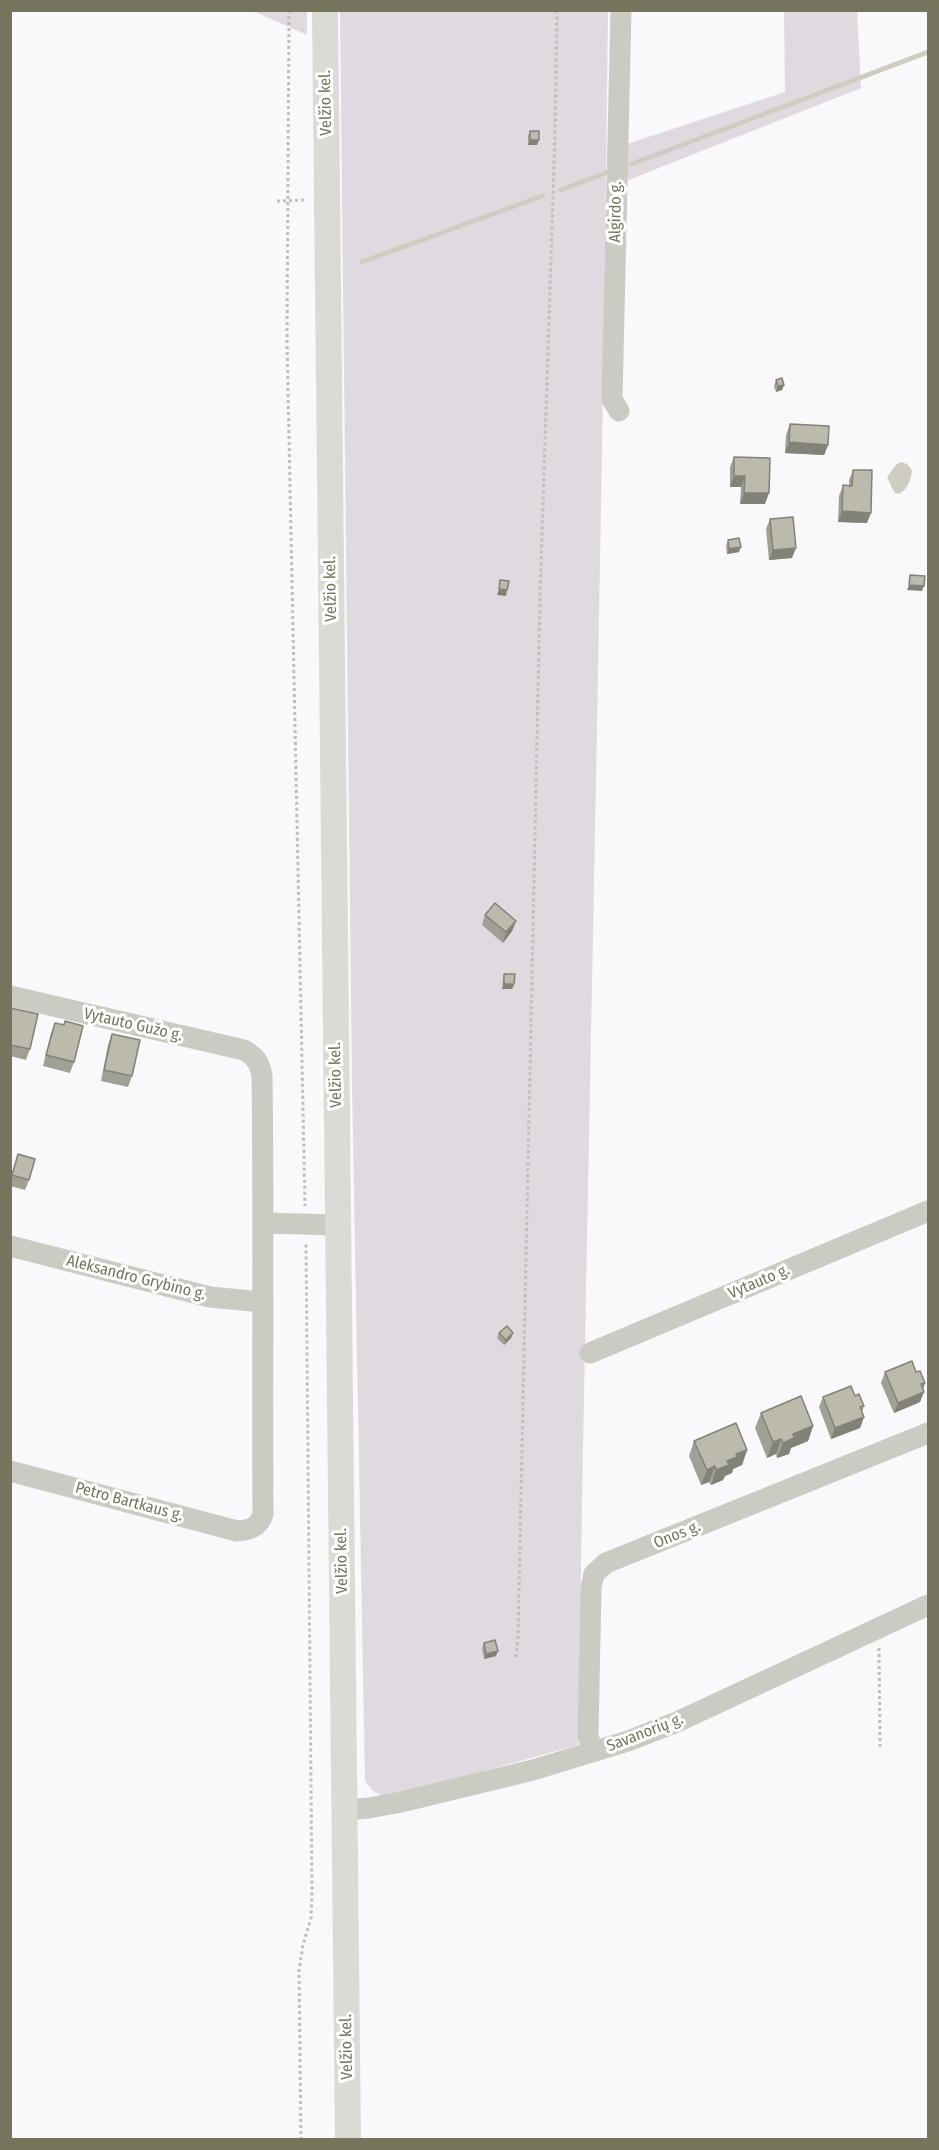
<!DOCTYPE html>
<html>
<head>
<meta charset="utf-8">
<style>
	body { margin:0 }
	#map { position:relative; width:939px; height:2150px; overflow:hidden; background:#f9f8fa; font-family:"Fira Sans Condensed",sans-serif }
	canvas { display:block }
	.frame { position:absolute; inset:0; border:12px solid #76745c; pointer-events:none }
</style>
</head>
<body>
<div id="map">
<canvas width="939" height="2150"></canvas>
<div class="frame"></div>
</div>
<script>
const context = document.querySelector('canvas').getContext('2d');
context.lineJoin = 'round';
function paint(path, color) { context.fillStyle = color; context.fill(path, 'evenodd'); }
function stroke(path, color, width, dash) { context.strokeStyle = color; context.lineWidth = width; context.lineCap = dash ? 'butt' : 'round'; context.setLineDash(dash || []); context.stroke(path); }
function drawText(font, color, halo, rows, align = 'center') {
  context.font = font + ' "Fira Sans Condensed",sans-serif'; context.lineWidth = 6; context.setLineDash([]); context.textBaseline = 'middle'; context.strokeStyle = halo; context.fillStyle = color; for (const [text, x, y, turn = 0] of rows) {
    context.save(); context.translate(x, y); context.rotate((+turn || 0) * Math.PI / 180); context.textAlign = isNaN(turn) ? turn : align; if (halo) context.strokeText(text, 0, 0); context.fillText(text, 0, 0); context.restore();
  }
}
const green = new Path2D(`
	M253,11H307V35Z
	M340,11H608C602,589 587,1167 578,1745L387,1798L372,1790L365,1781L352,1087Z
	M784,11H857L861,88L626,181L627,144L785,92Z`);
const water = new Path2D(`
	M901,462L907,464L912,470C911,480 908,490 898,494L894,492L887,477L896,465Z`);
const stream = new Path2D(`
	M632,164L928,52
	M561,190L608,172
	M362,262L542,196`);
const path = new Path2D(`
	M289,10L287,342L305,1206
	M277,201L307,200
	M879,1648L880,1747
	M516,1657L518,1637L540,597L555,134L557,10
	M301,2140L299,1970L303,1945L311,1918L312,1892L306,1243`);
const minor = new Path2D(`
	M619,411L612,399L621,10
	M10,996L244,1050C256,1057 260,1063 262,1076C264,1222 262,1368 263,1514C259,1527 250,1530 237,1531L10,1471
	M264,1223L338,1225
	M10,1246L210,1297L262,1302
	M590,1353L928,1211
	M592,1752L588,1735L591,1588L594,1574L606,1563L928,1433
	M345,1810L369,1808L401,1802L533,1770L628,1741L677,1722L928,1605`);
const major = new Path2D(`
	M325,10L348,2140`);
const wall = new Path2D(`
	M530,131L537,145H528V136Z
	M776,380L784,385L782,390L776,392L774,386Z
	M790,424L828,445L824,455L785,453L786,435Z
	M734,457L765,504H740L741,487H730V467Z
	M853,470L867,523L838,522L839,496L843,485H849V480Z
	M770,519L792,558L769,560L766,529Z
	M728,540L739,552L727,554L726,546Z
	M485,915L516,921L512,931L503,943L482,925Z
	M504,974L514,984L512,989H502L503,979Z
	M10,1008L30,1049L26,1060L10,1056Z
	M65,1021L74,1062L70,1073L43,1066L51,1033L55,1023L63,1025Z
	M112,1034L132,1076L128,1087L101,1081L108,1045Z
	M18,1154L29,1180L25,1190L10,1186V1179Z
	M499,1333H513L511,1338L504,1345L497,1338Z
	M885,1372H916L925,1383L920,1402L894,1413L881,1383Z
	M855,1396L864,1406L862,1412L864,1417L860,1428L831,1439L819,1407L823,1397Z
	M761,1413L813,1426L808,1441L791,1448L789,1454L777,1458L776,1454L767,1458L755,1428Z
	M694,1441L747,1450L742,1465L733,1469L732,1473L725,1476L723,1480L711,1485L709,1482L701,1485L689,1456Z
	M484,1643L496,1656L484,1659L482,1648Z`);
const shadedWall = new Path2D(`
	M530,140H539L537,145H528Z
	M784,385L782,390L776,392L778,386Z
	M789,442L828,445L824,455L785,453Z
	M734,476H745L741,487H730Z
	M744,493H769L765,504H740Z
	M842,511L871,513L867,523L838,522Z
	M741,547L739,552L727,554L729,549Z
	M796,548L792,558L769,560L773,550Z
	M909,585L924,586L922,591L907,590Z
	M499,589L507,590L506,596L497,595Z
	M516,921L512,931L503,943L506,932Z
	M504,984H514L512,989H502Z
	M513,1333L511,1338L504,1345L506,1340Z
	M925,1383L921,1393L924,1392L920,1402L894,1413L898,1403L921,1384Z
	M864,1417L860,1428L831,1439L835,1428Z
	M813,1426L808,1441L791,1448L789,1454L777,1458L783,1443L793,1434Z
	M781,1439L776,1454L767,1458L773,1442Z
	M747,1450L742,1465L733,1469L732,1473L725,1476L723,1480L711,1485L716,1470L736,1454Z
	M715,1466L709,1482L701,1485L707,1470Z
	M498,1651L496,1656L484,1659L486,1654Z`);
const building = new Path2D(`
	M530,131H539V140H530Z
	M782,378L784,385L778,386L776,380Z
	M790,424L829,426L828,445L789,442Z
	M734,457L770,458L769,493H744L745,476H734Z
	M853,470H872L871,513L842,511L843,485L852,486Z
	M793,517L796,548L773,550L770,519Z
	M739,538L741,547L729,549L728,540Z
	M910,575L925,576L924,586L909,585Z
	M500,580L509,581L507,590L499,589Z
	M495,903L516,921L506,932L485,915Z
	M504,974H515L514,984H504Z
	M10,1008L38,1014L30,1049L10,1045Z
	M65,1021L83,1026L74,1062L46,1055L55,1023L64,1025Z
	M112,1034L140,1040L132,1076L104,1070Z
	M18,1154L35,1159L29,1180L12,1175Z
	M507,1326L513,1333L506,1340L499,1333Z
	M912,1361L916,1372L920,1371L925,1383L921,1384L924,1392L898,1403L885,1372Z
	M851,1386L855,1396L859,1394L864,1406L860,1407L864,1417L835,1428L823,1397Z
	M801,1396L813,1426L793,1434L794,1438L783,1443L781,1439L773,1442L761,1413Z
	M736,1423L747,1450L736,1454L737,1457L727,1461L729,1465L716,1470L715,1466L707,1470L694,1441Z
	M495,1640L498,1651L486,1654L484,1643Z`);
const streetNames = [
	["Velžio kel.",326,103,-91],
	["Algirdo g.",616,212,-89],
	["Velžio kel.",331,589,-91],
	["Vytauto Gužo g.",133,1025,13],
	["Velžio kel.",336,1075,-91],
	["Aleksandro Grybino g.",136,1278,14],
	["Vytauto g.",759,1282,-23],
	["Petro Bartkaus g.",129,1502,15],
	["Onos g.",677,1535,-22],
	["Velžio kel.",342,1561,-91],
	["Savanorių g.",645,1733,-21],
	["Velžio kel.",347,2047,-91]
];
paint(green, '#e1d9e0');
paint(water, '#cfccc1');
stroke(stream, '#cfccc1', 5);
stroke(path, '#c0c0b9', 3, [3, 3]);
stroke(minor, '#cbcbc3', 21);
stroke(major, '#dbdbd5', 26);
paint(wall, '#a1a094');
paint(shadedWall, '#838278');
paint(building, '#bbbaac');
stroke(building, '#838278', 1.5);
drawText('16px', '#76745c', '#fff', streetNames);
</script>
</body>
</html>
